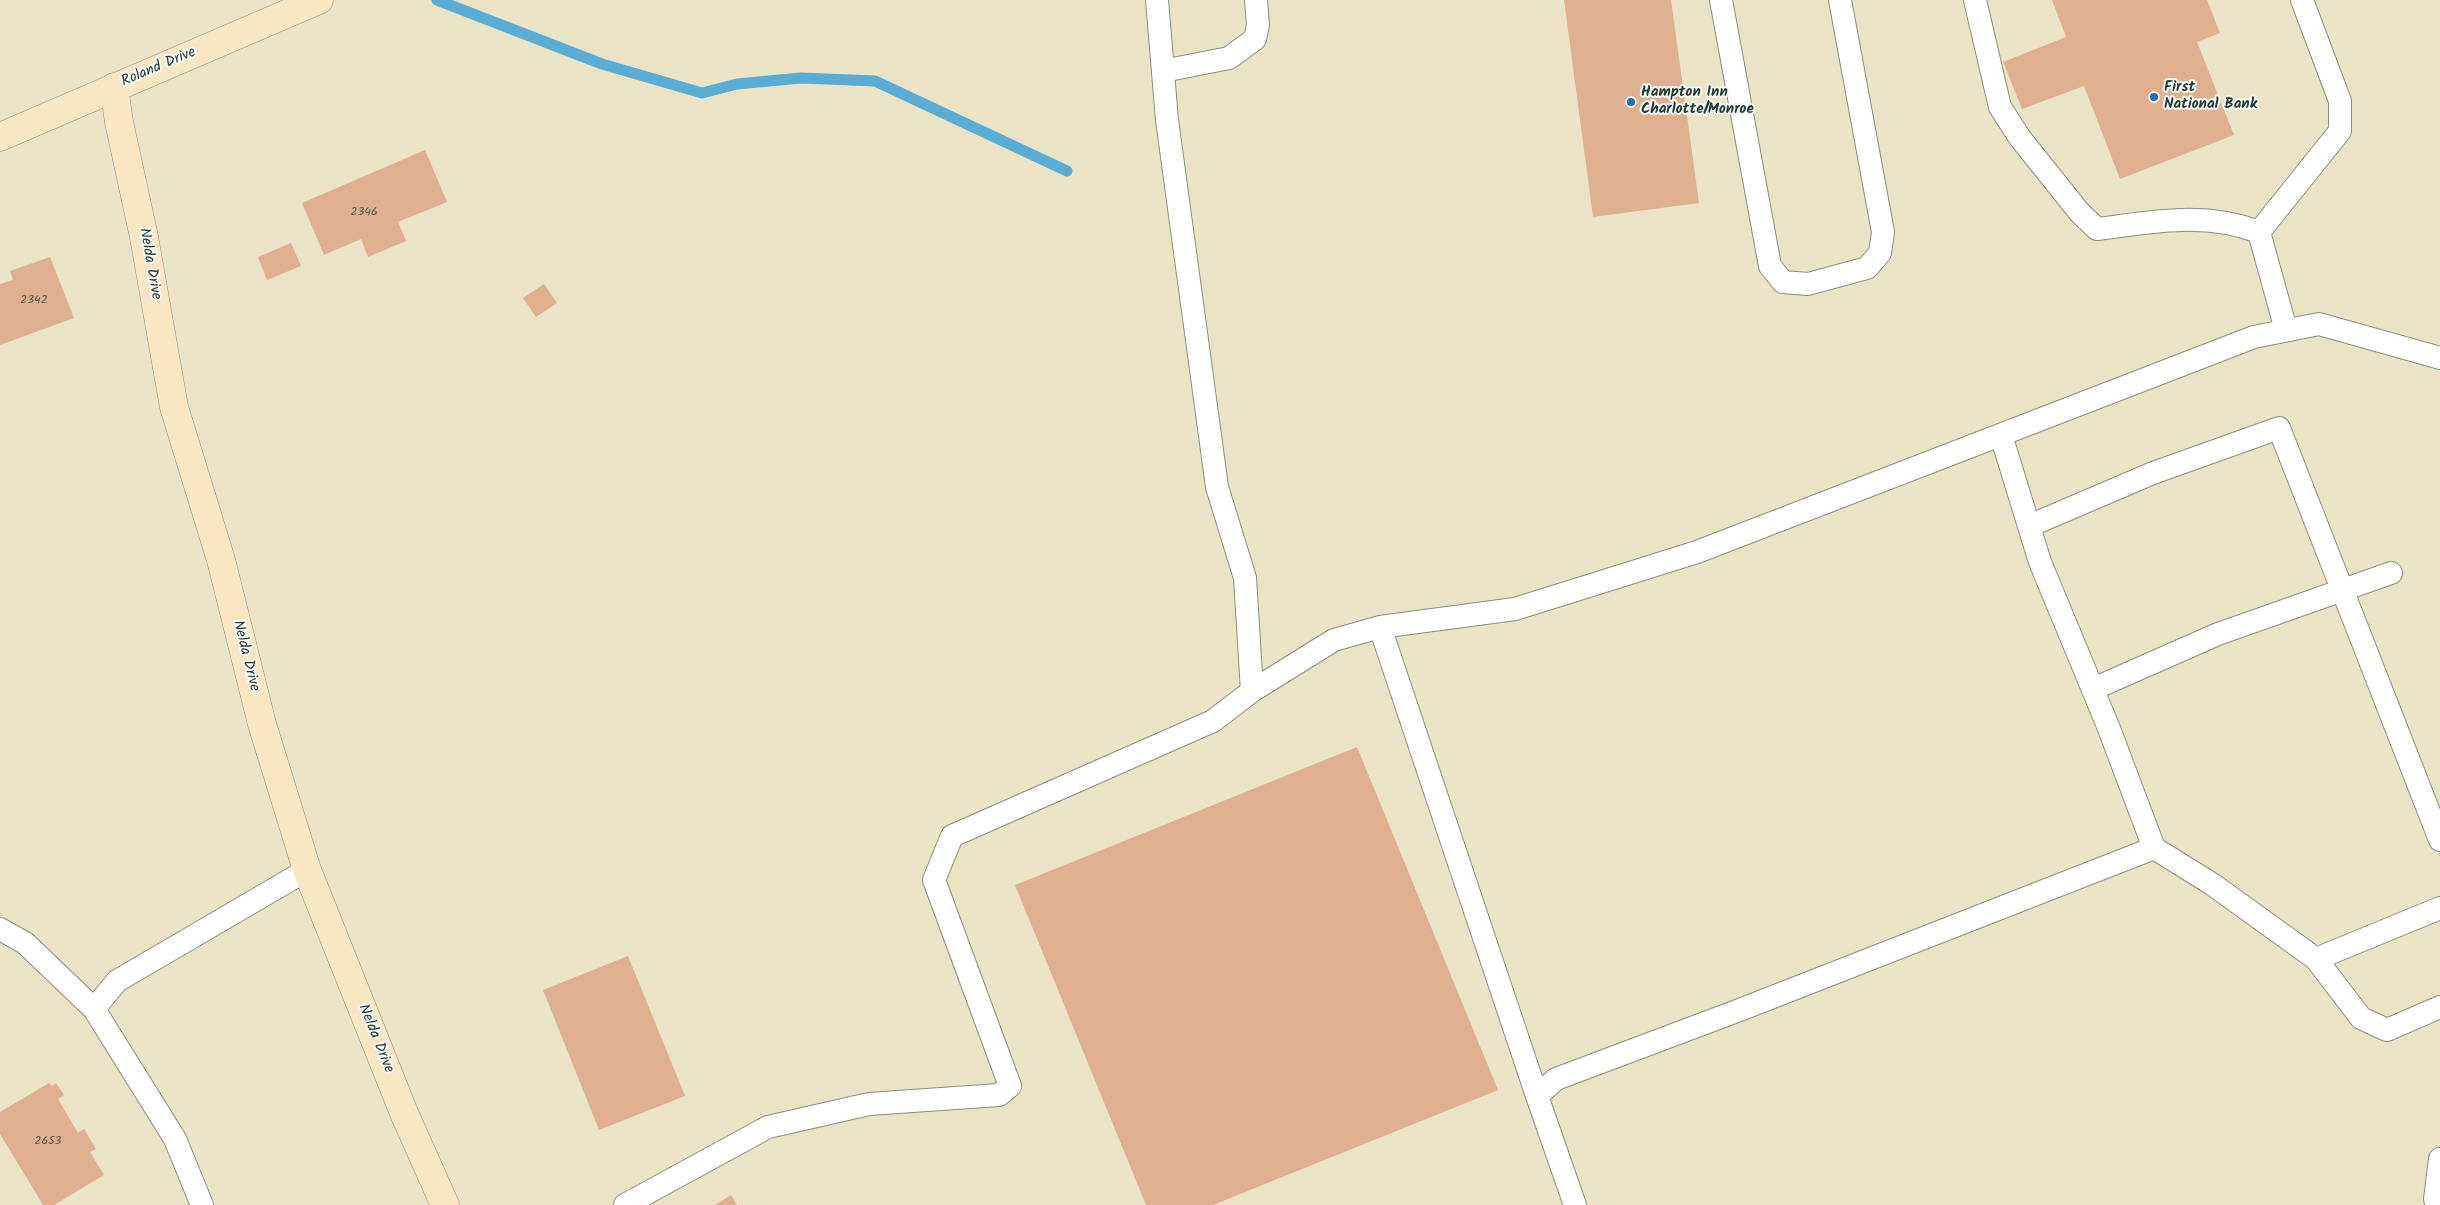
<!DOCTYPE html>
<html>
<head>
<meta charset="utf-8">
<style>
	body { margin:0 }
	canvas { display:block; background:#ebe3c5 }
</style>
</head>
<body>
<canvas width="2440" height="1205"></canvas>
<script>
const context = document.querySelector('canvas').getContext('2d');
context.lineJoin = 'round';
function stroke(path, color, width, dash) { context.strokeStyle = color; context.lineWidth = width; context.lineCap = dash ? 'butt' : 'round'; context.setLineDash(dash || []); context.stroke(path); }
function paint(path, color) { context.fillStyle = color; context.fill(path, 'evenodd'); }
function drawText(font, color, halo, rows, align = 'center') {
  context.font = font + ' Kalam,sans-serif'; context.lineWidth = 4; context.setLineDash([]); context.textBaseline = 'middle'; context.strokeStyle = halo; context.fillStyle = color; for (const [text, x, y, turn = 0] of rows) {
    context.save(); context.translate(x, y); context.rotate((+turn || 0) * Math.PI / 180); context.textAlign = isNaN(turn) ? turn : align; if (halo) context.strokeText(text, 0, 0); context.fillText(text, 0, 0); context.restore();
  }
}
const stream = new Path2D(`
	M437,0L602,64L702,93L737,84L801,78L875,81L1067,171`);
const building = new Path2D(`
	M1564,0H1671L1699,203L1593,217Z
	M2052,0H2207L2220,33L2197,42L2234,135L2120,179L2084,86L2022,109L2003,62L2066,37Z
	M425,150L447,202L398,222L406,241L368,257L361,239L324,255L302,203Z
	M291,243L301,266L267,280L258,257Z
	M50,257L74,318L0,345V284L13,280L10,271Z
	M544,284L557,303L536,317L523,298Z
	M1357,747L1498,1090L1213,1205H1146L1015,885Z
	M628,956L685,1096L599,1130L543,990Z
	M49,1083L52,1086L56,1083L64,1095L58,1099L78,1133L84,1129L96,1149L90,1152L104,1175L54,1205H43L0,1134V1112Z
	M731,1195L737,1205H715Z`);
const lane = new Path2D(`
	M1721,0L1770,266L1783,282L1808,284L1867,268L1880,253L1883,232L1840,0
	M1975,0L2000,107L2020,138L2080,213L2097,229C2154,222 2203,211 2259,232L2286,330
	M1163,71L1229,58L1255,39L1258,25L1256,0
	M2259,232L2340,131V101L2302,0
	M2001,435L2040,562L2108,726L2154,848
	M2029,526L2153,473L2279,428L2440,840
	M1380,627L1537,1096
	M2093,689L2218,634L2391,573
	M1252,691L1334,640L1380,627L1515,609L1697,552L2254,337L2319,324L2440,358
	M0,929L25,943L94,1009
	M2316,959L2440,908
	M202,1205L175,1139L94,1009L117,981L307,870
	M625,1205L768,1127L869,1104L999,1095L1010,1086L934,880L952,836L1213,721L1252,691L1245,578L1217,487L1167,120L1157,0
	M1575,1205L1537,1096L1556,1079L1737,1011L2154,848L2212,884L2316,959L2361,1018L2387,1030L2440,1007
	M2437,1205L2435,1199L2440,1159`);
const secondary = new Path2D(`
	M114,87L119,122L144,237L174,407L221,560L262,724L307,870L404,1113L445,1205
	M0,137L319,0`);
const markers = [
	[2154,97,5,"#1f6fb2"],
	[1631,102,5,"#1f6fb2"]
];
const numberNames = [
	["2346",364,213],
	["2342",34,301],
	["2653",48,1142]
];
const streetNames = [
	["Roland Drive",159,68,-23],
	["Nelda Drive",149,264,80],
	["Nelda Drive",245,656,76],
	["Nelda Drive",375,1039,68]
];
const poiNames = [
	["First",2164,88],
	["National Bank",2164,105],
	["Hampton Inn",1641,93],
	["Charlotte/Monroe",1641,110]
];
stroke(stream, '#59add5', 11);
paint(building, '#dfb08f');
stroke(lane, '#85907c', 24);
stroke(secondary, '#85907c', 29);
stroke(lane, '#fff', 22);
stroke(secondary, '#f9e7c3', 28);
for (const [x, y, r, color] of markers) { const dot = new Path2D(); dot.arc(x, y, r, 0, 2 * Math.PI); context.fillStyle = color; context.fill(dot); stroke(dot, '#f6f6f2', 2); }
drawText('12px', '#4f5a4b', null, numberNames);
drawText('15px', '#1f3d34', '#f6f6f2', streetNames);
drawText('bold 15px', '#1f3d34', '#f6f6f2', poiNames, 'left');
</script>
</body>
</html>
